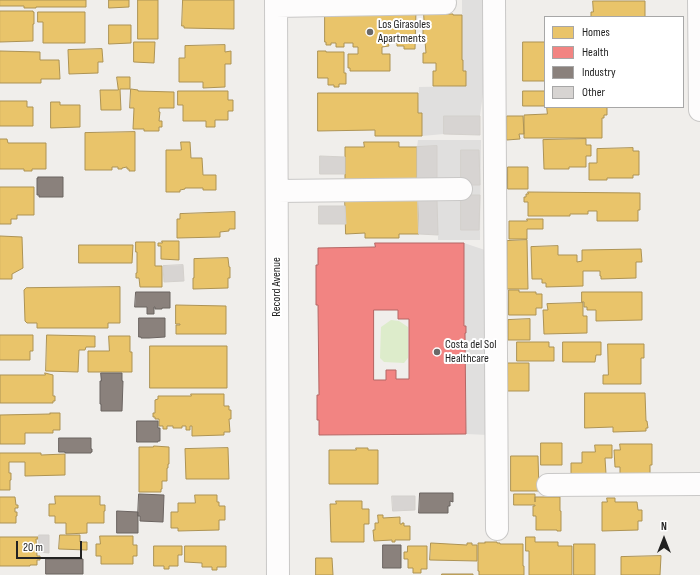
<!DOCTYPE html>
<html>
<head>
<meta charset="utf-8">
<style>
	body { margin:0 }
	#map { position:relative; width:700px; height:575px; overflow:hidden; background:#f0eeeb; font-family:"Sofia Sans Condensed",sans-serif }
	canvas { display:block }
	.legend { position:absolute; left:544px; top:16px; width:140px; height:92px; box-sizing:border-box; background:#fff; border:1px solid #a7a7a7; margin:0; padding:5px 7px; list-style:none; font-size:12px; color:#222 }
	.legend li { display:flex; align-items:center; gap:8px; height:20px }
	.legend b { width:20px; border:1px solid #a7a7a7 }
	.north { position:absolute; left:644px; top:519px; width:40px; height:40px; -webkit-text-stroke:3px #fff; paint-order:stroke; rotate:0deg; font-size:11px; font-weight:700; line-height:16px; text-align:center; color:#222 }
	.north::after { content:''; display:block; margin:auto; width:14px; height:18px; background:#222; clip-path:polygon(50% 0,100% 100%,50% 72%,0 100%) }
	.scale { position:absolute; left:16px; top:541px; width:66px; height:18px; box-sizing:border-box; border:2px solid #222; border-top:0; padding-left:5px; font-size:12px; line-height:14px; white-space:nowrap; color:#222; -webkit-text-stroke:3px #fff; paint-order:stroke }
</style>
</head>
<body>
<div id="map">
<canvas width="700" height="575"></canvas>
<ul class="legend">
<li><b style="height:11px;background:#e9c46a"></b>Homes</li>
<li><b style="height:11px;background:#f28482"></b>Health</li>
<li><b style="height:11px;background:#8a817c"></b>Industry</li>
<li><b style="height:11px;background:#d7d4d2"></b>Other</li>
</ul>
<div class="north">N</div>
<div class="scale">20 m</div>
</div>
<script>
const context = document.querySelector('canvas').getContext('2d');
context.lineJoin = 'round';
function paint(path, color) { context.fillStyle = color; context.fill(path, 'evenodd'); }
function stroke(path, color, width, dash) { context.strokeStyle = color; context.lineWidth = width; context.lineCap = dash ? 'butt' : 'round'; context.setLineDash(dash || []); context.stroke(path); }
function drawText(font, color, halo, rows, align = 'center') {
  context.font = font + ' "Sofia Sans Condensed",sans-serif'; context.lineWidth = 4; context.setLineDash([]); context.textBaseline = 'middle'; context.strokeStyle = halo; context.fillStyle = color; for (const [text, x, y, turn = 0] of rows) {
    context.save(); context.translate(x, y); context.rotate((+turn || 0) * Math.PI / 180); context.textAlign = isNaN(turn) ? turn : align; if (halo) context.strokeText(text, 0, 0); context.fillText(text, 0, 0); context.restore();
  }
}
const grass = new Path2D(`
	M391,320L399,321L408,327V358L404,363L384,362L380,358L381,327Z`);
const parking = new Path2D(`
	M462,0H483L484,86L480,116V135L444,134L422,136V113H418L419,87L466,86V71H463V60H462Z
	M418,140H481L480,240H438V235L417,180V147Z
	M464,243L485,250L488,435L466,434Z`);
const homes = new Path2D(`
	M0,0H86V7H36V8H24V6H0Z
	M109,0H129V7L109,8Z
	M138,0H158V39H138Z
	M183,0H234V29L184,28V26H182Z
	M593,1H645V17H591V12H593Z
	M325,10H416L415,49H404V46H397V43H388L389,46L382,47V54H390V71H350V68H348V54H358V47H353V43H344V47H336V43H331V45H326V42H325Z
	M0,11H33V12H34V24H33V41L0,42Z
	M38,12H85V43H43V22H38Z
	M424,14H453V15H462V60H463V71H466V86H433V71H436V63H423V53H426L425,41H423V26H424Z
	M109,25H131V43L109,44Z
	M134,42H155L154,63L134,62Z
	M523,42H545V81H523Z
	M225,45V52L231,51V64H225V87L203,88V82H179V58H185V46Z
	M102,49L103,62H98V73L69,74L68,50Z
	M0,51L40,52V60H59L60,79H41V83H0Z
	M318,51H326V52H344V73H346V84H339V87H334V85H328V78H318Z
	M117,77H130V89H120L121,110H101L100,90H118Z
	M131,89L138,90V91L174,92V108H159V112H160L159,121H162V127H159V131H144V129H133L134,108H130Z
	M178,91H228V100H233V111H228V120H215V127H206V121H183V105H178Z
	M523,91H545V106H523Z
	M318,93H418V113H422V136H375V130L318,131Z
	M0,101H27V107H33V126H0Z
	M51,102H60V105H80V127L51,128Z
	M547,107H607V115H604V118H602V138H524V115L547,114Z
	M507,116H523L524,134H519L520,139L507,140Z
	M135,132V171H129V169H127V167L122,168V169H118V167H112V170H85V133Z
	M0,139H7L8,143H46V169H32V171H24V169H0Z
	M586,139V145H591V156H586V167H569V169H544L543,140Z
	M181,142H190L191,158H202L203,175H216V190H203V188H185V189L180,190V192H166V150H181Z
	M364,142H399V147H417V182L345,184V147H364Z
	M633,148V151H639V175H633V178H607V180H589V163H597V149Z
	M508,167H528V189H508Z
	M0,187H34V215H17V219H11V224H0Z
	M528,192L640,193V210H638V221H597V211H588V214H570V216H528V202H524V197H526V194H528Z
	M345,196L418,197L419,234H399V238H365V233L346,234Z
	M235,212V229H229V231L220,232V237L177,238V219H180V214Z
	M527,219H543V229H527V239H509V221H527Z
	M0,236L22,237L23,268L12,274V279H0Z
	M527,240L528,289H507V241Z
	M162,241H179V260L161,259V246H158V243H162Z
	M136,242H155V266H162V287H140L139,278H136V273H137V252H136Z
	M79,245H133L132,263H79Z
	M558,246V255H577V262L582,261V250L641,249L642,262H636V278L601,279V276H600V271H583V286L546,287V283H542V279H532L531,247Z
	M228,258L229,267H230V278H228V288L193,289V278H194V259Z
	M120,287V323H108V328H37V323H27L25,321L24,290L26,288Z
	M509,290H519V292H536V294H542V308H536V315H509Z
	M582,292H642V320L596,321V310H587V307H584V302H582Z
	M583,303V316H587V333L544,334L543,310H548L547,304Z
	M176,305L226,306V334H176V325H180V324H176Z
	M530,319V340H508V320Z
	M0,335H33V351H30V360H0Z
	M47,335L95,336V347H86L85,350H79L78,372L46,371Z
	M109,336H130V352H132V372H88V351H109Z
	M517,342H549V347H554V361H517Z
	M563,342H601V355H596L595,362H563Z
	M608,344H644V358H641V384H603V375H608Z
	M150,346H227V388H150Z
	M508,363H529V391H508Z
	M45,373L53,375V396H55V401H53V403H0V375H45Z
	M585,393H645L646,421H647L648,428H646V431L613,432V427L585,428Z
	M191,394H224V406H229V410H231V419H229L230,432H224V435L192,436V426H190V430H186V426H182V428H173V426H167V429H163V426H159V419H155V417H153V413H155V400L158,399V396H191Z
	M50,413H60V430H53V433H25V444H0V415L50,414Z
	M541,443H562V465H541Z
	M620,444H652V465H650V479H620V467H615L614,450H620Z
	M595,445H612V458H605L606,474H571V463H582V452H595Z
	M154,446L169,447V464H168V468H167V481H162V489H161V492H139V447H153Z
	M228,448L229,479H186L185,449Z
	M356,448H368V450H378V484H329V450H356Z
	M0,453H41V455L65,454V475L25,476V462H9V473H11V480H10V490H0Z
	M511,456H538L539,491H511Z
	M514,494H535V502V497H560V511H561V531H557V530H536V516H533V506H535V505H514Z
	M195,495H217V502H219V506H225V520H219V530L178,531V528H171V512H178V503H195Z
	M55,496H100V505H105V511H104V523H87V533L66,534V523H55V516H49V504H55Z
	M0,497H15L16,505H18V508H15V512H17V516H16V523H0Z
	M607,498H615V502H637L638,510H642V521H638V530L602,531V502H607Z
	M336,501H362V509H369V524H364V542H331L330,504H336Z
	M378,515H383V518L400,517V524H402V523H404V526H410V540H395V542H392V540L374,541L373,530H375V523H378Z
	M60,535H80V542H87V550L59,549Z
	M100,536H133V545H137V556H133V564H101V556H96V544H100Z
	M0,537H38V539H36L37,556H40V560H37V565H30V566H0Z
	M526,537H535V542H558V546H572V575H529V551H526Z
	M485,542H497V543H500V544H523V566H524V575H479V571H478V543H485Z
	M431,543L467,545V543H472V545H477V561L430,560Z
	M574,544H595V575H574Z
	M154,546H182V555H178V566H169V569H164V566H154Z
	M185,546H226V567H217V570H212V567H202V563L185,562Z
	M408,546H427V569H421V573H413V568H408V559H404V552H407Z
	M661,556L660,575H621V557Z
	M316,558H332L333,575H316Z
	M442,574H473V575H442Z`);
const health = new Path2D(`
	M375,243H464V326H466V333H465L466,434L319,435V420H317V395H319L318,305H316V265H318V248L375,247ZM374,310H398V319H409V379H396V370H386V380H374Z`);
const industry = new Path2D(`
	M38,177H63V197H39V195H37V178H38Z
	M136,292H170V308H162V309H155V307H154V314H147V307H135Z
	M139,318H165V337L149,338H141V337H139Z
	M101,373H122V381H123L122,411H101V404H100V381H101Z
	M137,421H158V428H160V441H158V442H137Z
	M59,438H91V449H92V452H91V453H65V452H59Z
	M420,493H453V502L450,501V506H448V513H419Z
	M139,494L164,495L163,522L140,521V516H138Z
	M117,511L138,512V533H117Z
	M383,545H401V568H383Z
	M46,559H83V574H46Z`);
const building = new Path2D(`
	M444,116H480V135L444,134Z
	M437,146V180H417V147Z
	M461,150H479L480,185H461Z
	M320,156L345,157V174H320Z
	M461,195H480L479,230H461Z
	M418,200H437L438,235L419,234Z
	M319,206H345L346,224H319Z
	M183,265L184,281L164,282L163,266Z
	M392,496H415V510L393,511Z
	M39,535H49V553L39,552Z`);
const minor = new Path2D(`
	M276,0L278,575
	M494,0L497,529
	M699,0L700,110
	M276,6L445,3
	M277,191L461,189
	M548,485L700,484`);
const markers = [
	[370,32,4,"#6a6968"],
	[437,352,4,"#6a6968"]
];
const poiNames = [
	["Los Girasoles",378,25],
	["Apartments",378,39],
	["Costa del Sol",445,345],
	["Healthcare",445,359]
];
const streetNames = [
	["Record Avenue",277,287,-90]
];
paint(grass, '#ddeccb');
paint(parking, '#e0dfde');
paint(homes, '#e9c46a');
stroke(homes, '#ad9354', 1);
paint(health, '#f28482');
stroke(health, '#b46765', 1);
paint(industry, '#8a817c');
stroke(industry, '#6b6461', 1);
paint(building, '#d7d4d2');
stroke(building, '#d3d0cc', 1);
stroke(minor, '#c9c8c7', 24);
stroke(minor, '#fdfcfc', 22);
for (const [x, y, r, color] of markers) { const dot = new Path2D(); dot.arc(x, y, r, 0, 2 * Math.PI); context.fillStyle = color; context.fill(dot); stroke(dot, '#fff', 1.5); }
drawText('12px', '#222', '#fff', poiNames, 'left');
drawText('12px', '#222', '#fff', streetNames);
</script>
</body>
</html>
